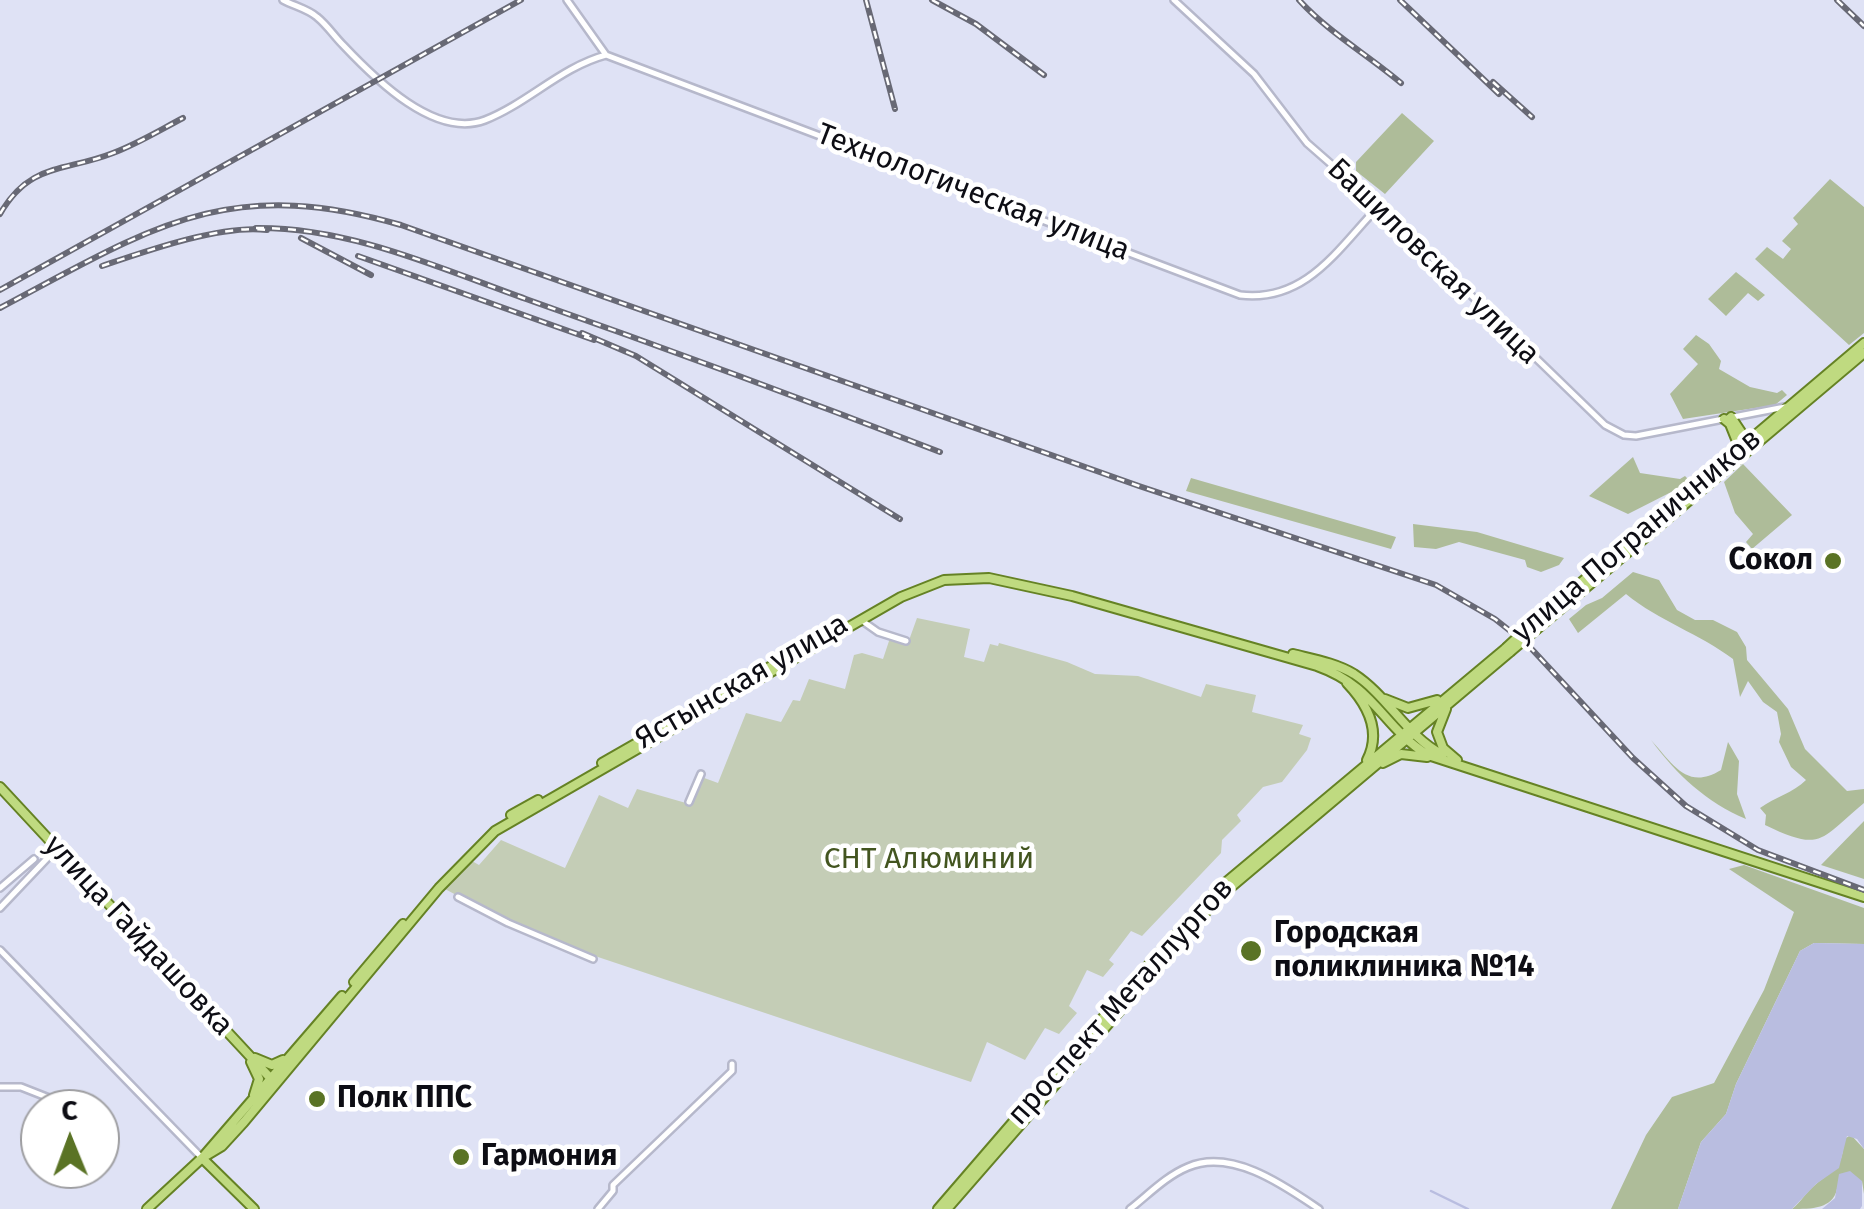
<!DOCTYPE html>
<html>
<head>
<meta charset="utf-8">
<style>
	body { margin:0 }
	#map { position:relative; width:1864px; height:1209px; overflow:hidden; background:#dfe2f5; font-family:"Fira Sans",sans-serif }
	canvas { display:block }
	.north { position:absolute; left:20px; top:1089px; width:100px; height:100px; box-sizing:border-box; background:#fff; border:2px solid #9e9ea1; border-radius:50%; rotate:359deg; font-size:28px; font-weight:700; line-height:40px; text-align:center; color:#0d0d14 }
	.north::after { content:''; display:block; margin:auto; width:35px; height:45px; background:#5a7325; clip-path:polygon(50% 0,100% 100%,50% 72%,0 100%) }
</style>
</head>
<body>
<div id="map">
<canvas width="1864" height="1209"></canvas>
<div class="north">С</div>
</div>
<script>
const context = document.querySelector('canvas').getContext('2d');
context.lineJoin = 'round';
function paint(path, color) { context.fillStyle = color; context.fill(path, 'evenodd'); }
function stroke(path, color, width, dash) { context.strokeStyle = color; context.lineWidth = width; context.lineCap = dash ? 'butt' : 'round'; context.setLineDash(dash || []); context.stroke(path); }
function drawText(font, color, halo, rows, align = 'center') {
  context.font = font + ' "Fira Sans",sans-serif'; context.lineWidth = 9; context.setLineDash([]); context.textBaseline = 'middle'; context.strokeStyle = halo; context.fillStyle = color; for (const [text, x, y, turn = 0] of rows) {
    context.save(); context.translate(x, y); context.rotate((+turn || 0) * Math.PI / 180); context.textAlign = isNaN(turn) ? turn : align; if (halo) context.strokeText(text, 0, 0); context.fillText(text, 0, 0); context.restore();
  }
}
const green = new Path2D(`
	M917,618L970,629L964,657L984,662L990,644L998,646L999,643L1067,662L1095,674L1138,676L1201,697L1206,684L1256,695L1252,712L1303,725L1299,734L1311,738L1307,750L1282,782L1263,787L1237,815L1241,821L1222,840L1221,853L1142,936L1131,931L1109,960L1114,964L1103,977L1087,970L1069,1006L1077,1013L1059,1034L1045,1028L1025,1060L987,1042L971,1082L595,956L499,918L445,889L472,861L479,865L501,840L565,868L599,795L628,808L637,789L686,803L696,775L718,783L746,713L781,722L793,700L800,701L809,679L845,689L854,655L862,653L883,659L890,638L908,643Z`);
const forest = new Path2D(`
	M1402,113L1434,141L1385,194L1356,171V162Z
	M1830,179L1864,207V333L1849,345L1755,259L1767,247L1783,259L1791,249L1782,241L1798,224L1793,218Z
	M1736,272L1765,295L1758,301L1748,293L1726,316L1708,299Z
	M1696,335L1709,344L1721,361L1719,369L1750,387L1777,393L1782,390L1787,395L1775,405L1683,419L1670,394L1698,364L1683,349Z
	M1633,457L1640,473L1680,479L1685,476L1691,482L1628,514L1589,496Z
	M1743,464L1792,515L1752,549L1746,542L1753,534L1735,513L1724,482Z
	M1191,478L1396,537L1391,549L1186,491Z
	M1413,524L1477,532L1564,558L1559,565L1541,572L1527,567L1525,560L1459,542L1436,549L1414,547Z
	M1633,572L1659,580L1677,610L1695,620H1713L1737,632L1746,647L1747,660L1788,709L1805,749L1847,791L1864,789V803C1820,839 1823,853 1765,825L1766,815L1760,808C1775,797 1793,793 1806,780L1791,767L1779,742L1781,734L1777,712L1763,702L1748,681L1740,697L1733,659C1700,634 1659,621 1626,594L1578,633L1569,619L1586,605L1602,598Z
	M1651,740C1673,764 1687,791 1721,770L1728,742L1739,761L1737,794L1746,819C1706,802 1677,775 1651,740Z
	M1864,821V879L1821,865Z
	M1744,865L1864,908V944L1814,943L1800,951L1736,1084L1726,1114L1701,1142L1678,1209H1611L1646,1135L1672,1097L1714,1083L1764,990L1794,912L1729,869Z
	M1851,1135L1864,1149V1194L1862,1181L1837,1189C1833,1209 1811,1209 1792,1209C1801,1202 1806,1192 1815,1185C1836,1167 1842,1170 1844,1139Z`);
const water = new Path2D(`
	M1814,943L1864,944V1149L1857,1139L1847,1136L1839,1168L1816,1184L1792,1209H1678L1701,1142L1726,1114L1736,1084L1800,951Z
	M1850,1171L1862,1181V1206L1860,1209H1822L1835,1198L1839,1174Z`);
const stream = new Path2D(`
	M1431,1191L1468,1209`);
const minor = new Path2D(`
	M283,0C294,6 308,9 317,17C327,25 334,36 343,45C375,79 435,139 485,120C528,103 561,67 606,55
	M567,0L606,55L1240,295C1307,303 1339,247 1379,206
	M1174,0L1254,74L1307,143L1379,206L1605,425L1624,435L1636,436L1785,407
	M861,620L878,632L906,641
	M689,802L701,774
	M0,888L34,859
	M458,897L508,923L593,959
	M0,908L56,849
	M0,950L202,1158
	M0,1087H21L77,1109
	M100,1118L108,1121
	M598,1209L613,1191V1185L732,1071V1064
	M1130,1209C1148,1195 1166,1176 1188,1167C1232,1148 1285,1186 1319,1209`);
const major = new Path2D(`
	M1731,417L1751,447
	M1724,419L1730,424L1740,449
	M1532,624L1864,343
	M1537,629L1864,353
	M1293,654C1313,659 1336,663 1354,674C1388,696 1406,736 1443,755
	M1347,683C1367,704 1382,731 1367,760
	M1385,699L1408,708L1437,700
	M1446,709L1437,732L1443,748L1457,760
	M602,763L829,633
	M1383,763L1401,754L1427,757
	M0,787L273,1081
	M511,815L538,800
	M354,982L403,924
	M255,1058L272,1065L283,1060
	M251,1062L259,1079L254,1095
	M202,1158L222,1146L244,1122L439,888L495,831L901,597L944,580L989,578L1072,596L1317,666C1376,687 1382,727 1428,755L1864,897
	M202,1158L254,1209
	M147,1209L202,1158L342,996
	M938,1209L1145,969L1219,888L1506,648
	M947,1209L1217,899L1510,652`);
const rail = new Path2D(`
	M866,0L895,109
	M932,0L976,24L1044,75
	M1299,0C1328,32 1368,55 1401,83
	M1400,0L1499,94
	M1837,0L1864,26
	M1493,82L1532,117
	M0,214C30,162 65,172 113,153C137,144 160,130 183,118
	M256,228C350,227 439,268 526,299C665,348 803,399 940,452
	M301,238L371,275
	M358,256L594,340
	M102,266C146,251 222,224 267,230
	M0,290L521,0
	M0,308C149,229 226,174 401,225L1139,486L1436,585L1495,619L1528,645L1633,758L1686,806L1758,850L1864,890
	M582,333L636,356L900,519`);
const majorBridge = new Path2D(`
	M1506,648L1532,624
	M1510,652L1537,629`);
const markers = [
	[1833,561,10,"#5a7325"],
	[1251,951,12,"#5a7325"],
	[317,1099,10,"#5a7325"],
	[461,1157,10,"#5a7325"]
];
const streetNames = [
	["Технологическая улица",973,193,21],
	["Башиловская улица",1433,262,44],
	["улица Пограничников",1637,536,-40],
	["Ястынская улица",742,682,-30],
	["улица Гайдашовка",138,936,47],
	["проспект Металлургов",1121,1002,-48]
];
const poiNames = [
	["Сокол",1813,561,"right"],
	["Городская",1274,934],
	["поликлиника №14",1274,968],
	["Полк ППС",337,1099],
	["Гармония",481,1157]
];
const parkNames = [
	["СНТ Алюминий",929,860]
];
paint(green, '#c4cdb6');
paint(forest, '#aebc99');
paint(water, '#b9bde0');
stroke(stream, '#b9bde0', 2.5);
stroke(minor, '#b6b8cb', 10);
stroke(major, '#658224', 12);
stroke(minor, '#fff', 5);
stroke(major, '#bfda80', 8);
stroke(rail, '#686975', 6);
stroke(rail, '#fff', 2.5, [8]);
stroke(majorBridge, '#658224', 12, []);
stroke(majorBridge, '#bfda80', 8);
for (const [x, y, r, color] of markers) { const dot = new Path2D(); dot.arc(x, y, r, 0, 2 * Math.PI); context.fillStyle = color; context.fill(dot); stroke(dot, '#fff', 4); }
drawText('30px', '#0d0d14', '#fff', streetNames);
drawText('bold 30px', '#0d0d14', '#fff', poiNames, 'left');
drawText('30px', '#435520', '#fff', parkNames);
</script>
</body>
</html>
